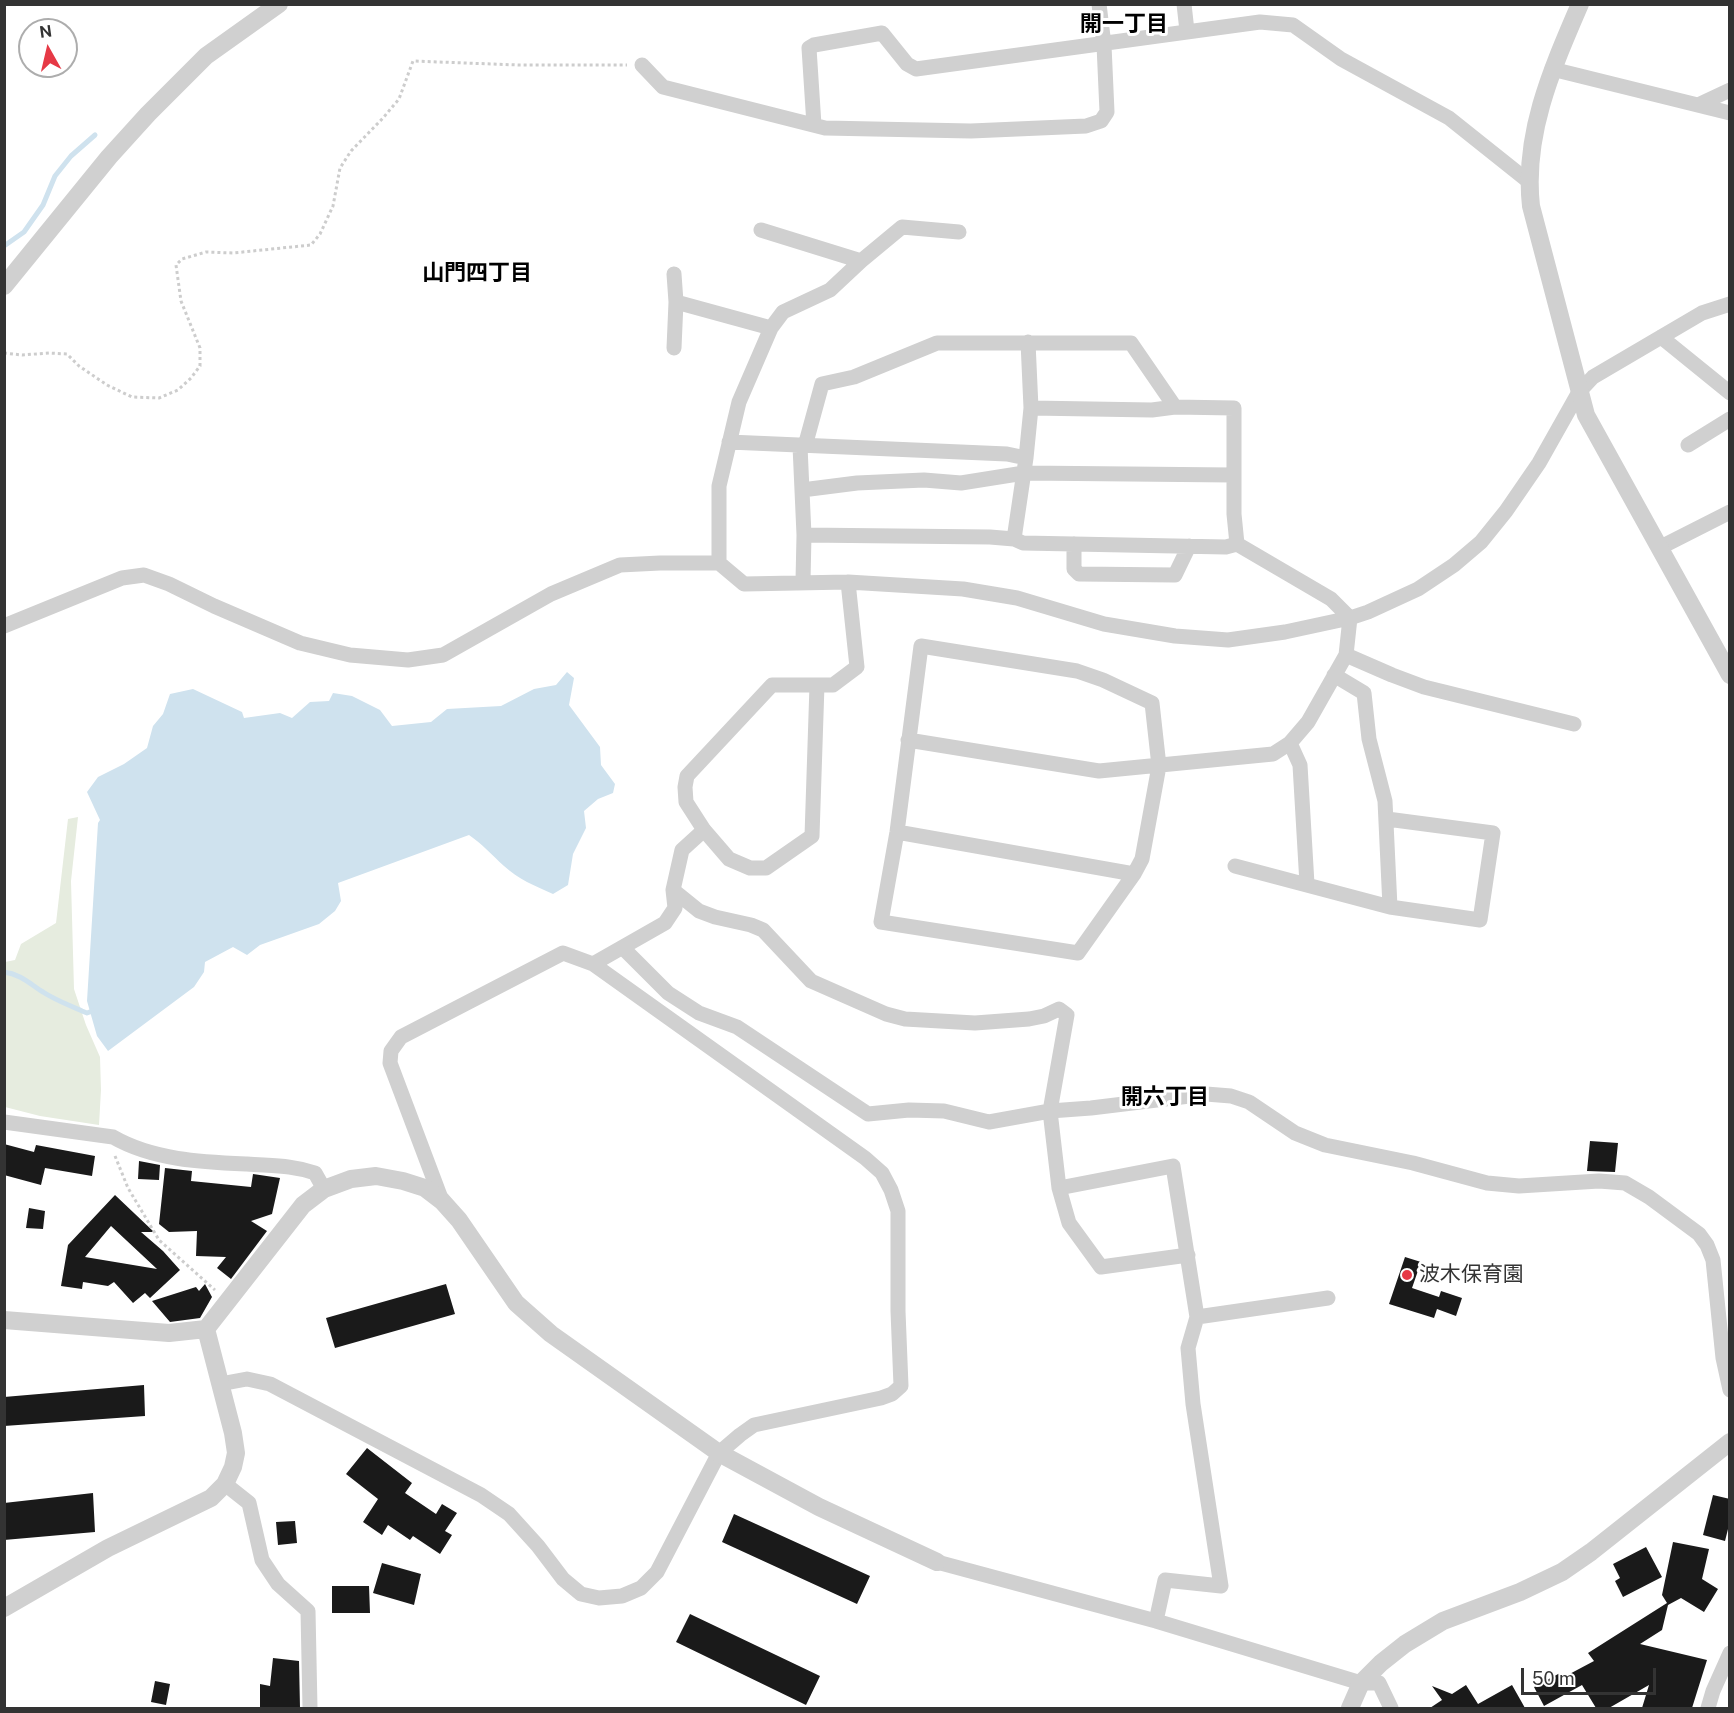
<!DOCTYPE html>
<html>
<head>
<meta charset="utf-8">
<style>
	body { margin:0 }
	#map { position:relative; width:1734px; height:1713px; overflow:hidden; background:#fff; font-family:"Public Sans",sans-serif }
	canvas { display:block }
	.frame { position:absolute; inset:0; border:6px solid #333; pointer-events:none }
	.north { position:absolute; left:18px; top:18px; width:60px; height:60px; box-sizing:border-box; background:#fff; border:2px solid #adadad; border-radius:50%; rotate:352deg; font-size:16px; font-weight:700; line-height:24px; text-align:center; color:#333 }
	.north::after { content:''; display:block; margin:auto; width:21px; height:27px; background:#e63946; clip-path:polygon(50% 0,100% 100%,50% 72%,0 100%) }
	.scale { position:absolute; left:1521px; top:1668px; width:135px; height:27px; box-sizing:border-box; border:3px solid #333; border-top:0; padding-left:8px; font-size:18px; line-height:21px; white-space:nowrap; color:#333; -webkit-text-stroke:4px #fff; paint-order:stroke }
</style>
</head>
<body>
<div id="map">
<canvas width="1734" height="1713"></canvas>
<div class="frame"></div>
<div class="north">N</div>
<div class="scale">50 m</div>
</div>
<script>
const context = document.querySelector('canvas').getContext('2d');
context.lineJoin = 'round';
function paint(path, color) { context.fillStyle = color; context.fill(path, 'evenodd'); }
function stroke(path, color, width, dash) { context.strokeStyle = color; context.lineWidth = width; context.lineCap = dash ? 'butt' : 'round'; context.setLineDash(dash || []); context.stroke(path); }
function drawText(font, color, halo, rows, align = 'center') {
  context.font = font + ' "Public Sans","Noto Sans JP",sans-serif'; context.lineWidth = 6; context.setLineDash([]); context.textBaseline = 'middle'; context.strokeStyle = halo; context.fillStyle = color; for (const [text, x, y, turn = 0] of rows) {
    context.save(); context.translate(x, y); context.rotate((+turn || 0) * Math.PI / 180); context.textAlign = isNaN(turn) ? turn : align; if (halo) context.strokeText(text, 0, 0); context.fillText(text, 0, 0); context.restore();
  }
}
const green = new Path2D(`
	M78,817L71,881L74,989L86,1025L100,1057L101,1090L99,1125L40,1116L5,1107V962L15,960L21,944L56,923L68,819Z`);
const water = new Path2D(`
	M567,672L574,678L569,705L600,747L601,765L615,784L613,793L598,799L584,811L586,828L573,854L568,885L553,894C535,886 518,879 504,866C492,855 482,844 469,835L338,883L341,901L335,911L319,924L260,945L247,955L233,947L205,962L204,972L194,987L108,1051L97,1036L87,1001L98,823L100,820L87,792L98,777L124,764L147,748L153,726L163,714L170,694L193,689L242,712L244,718L280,713L292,718L310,702L329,701L333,693L352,696L380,710L392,726L431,722L447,709L501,706L534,689L556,685Z`);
const stream = new Path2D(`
	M4,246L24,232L43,205L55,176L71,156L95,135
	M4,972C20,974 30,984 43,992C55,1000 69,1005 82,1011L87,1013L95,1010`);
const building = new Path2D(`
	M1590,1141L1618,1143L1615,1172L1587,1171Z
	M4,1144L34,1152L36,1145L95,1156L92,1176L45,1168L41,1185L4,1175Z
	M139,1161L160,1165L159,1180L138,1179Z
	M165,1168L192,1171L191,1181L251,1187L253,1174L280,1178L272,1214L251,1221L267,1231L231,1279L217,1268L226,1257L196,1256L197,1231L169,1232L159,1224Z
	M115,1195L154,1232H141L163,1251L180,1270L150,1298L145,1293L133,1303L114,1282L108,1286L83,1282L82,1289L61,1286L68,1245ZM111,1226L157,1269L85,1257Z
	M29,1208L45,1211L43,1229L26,1228Z
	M1405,1257L1421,1262L1412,1288L1439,1297L1441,1291L1462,1298L1456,1316L1437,1309L1434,1318L1389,1304Z
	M205,1284L212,1297L200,1318L170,1322L152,1301L196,1287L199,1291Z
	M446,1284L455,1314L335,1348L326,1318Z
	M144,1385L145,1416L4,1426V1397Z
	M367,1448L412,1483L405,1493L436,1514L442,1504L457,1513L445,1531L452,1535L440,1554L413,1536L410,1540L388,1525L382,1535L363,1522L378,1499L346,1474Z
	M93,1493L95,1532L4,1540V1503Z
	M1713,1495L1730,1499V1521L1725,1541L1703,1535Z
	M734,1514L870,1576L857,1604L722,1542Z
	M295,1521L297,1543L278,1545L276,1522Z
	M1673,1542L1709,1549L1702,1579L1718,1589L1704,1612L1681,1598L1668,1605L1662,1630L1640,1644L1707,1660L1692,1708H1642L1649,1685L1609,1708H1596L1582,1685L1544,1706L1534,1687L1560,1673L1562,1678L1594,1661L1588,1653L1667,1603L1662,1595Z
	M1646,1547L1662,1577L1623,1597L1615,1581L1620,1578L1613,1564Z
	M382,1563L421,1574L414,1605L373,1593Z
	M332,1586H369L370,1613H332Z
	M690,1614L820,1676L806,1705L676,1642Z
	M273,1658L299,1661L300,1708H260V1684L270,1686Z
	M155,1681L170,1684L166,1705L151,1702Z
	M1466,1685L1478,1704L1512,1685L1525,1708H1430L1442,1700L1432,1686L1452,1694Z`);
const path = new Path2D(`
	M4,353L22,355L49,353L67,354L79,366L107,385L132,397L159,398L178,390L191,378L200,366V348L181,301L176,265L182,259L206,252L233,253L311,245L320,234L333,206L340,168L351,151L383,118L399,99L413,61L518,65H627
	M115,1156L128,1188L159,1240L215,1290`);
const minor = new Path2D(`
	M1184,4L1187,31
	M642,65L663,87L825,128L971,131L1086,126L1101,121L1107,112L1104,45L1099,4
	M1552,69L1730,113
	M1698,105L1730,90
	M814,125L809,48L814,45L882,33L907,64L916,69L1260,22L1293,25L1341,59L1449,118L1528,181
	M761,230L861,261
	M676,302L771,328
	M1661,337L1730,393
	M674,348L676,302L674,274
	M1031,408L1152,410L1175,407
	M729,442L1007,454L1026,458
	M1688,445L1730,419
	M800,446L804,535L803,581
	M805,446L822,384L854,377L937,343H1131L1175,407L1234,408V514L1237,544
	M802,490L857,483L924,480L961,483L1024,473L1233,475
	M804,535L990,537L1014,539L1023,543L1226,547L1237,544L1331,599L1350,618
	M1014,539L1026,458L1031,408L1028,342
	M1074,544V569L1079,574L1175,575L1189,546
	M1659,548L1730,512
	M719,563V486L739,402L771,328L783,312L830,290L861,261L902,227L959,232
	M4,626L122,578L144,575L169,584L214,606L300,643L350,655L408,660L443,655L551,594L620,565L660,563H719L744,584L848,582L963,589L1017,598L1104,624L1175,636L1228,640L1285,632L1350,618L1368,612L1418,589L1454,565L1481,542L1506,511L1539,463L1579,392L1593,377L1702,313L1730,304
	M921,646L1077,671L1103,680L1152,703L1159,766L1142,859L1134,874L1078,953L881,922L897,832Z
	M1346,655L1392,675L1424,687L1574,724
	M1334,675L1364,693L1369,739L1385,801L1390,907
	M817,685L812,836L766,868H750L729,859L704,830L686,802L685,787L687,776L772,685H833L857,667L848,582
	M908,740L1099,771L1273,754L1290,743L1308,722L1346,655L1350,618
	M1290,743L1300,765L1307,884
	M897,832L1134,874
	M1235,866L1390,907L1480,920L1493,833L1387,819
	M673,890L699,911L715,917L751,925L763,930L811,981L886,1014L905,1019L975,1023L1029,1019L1044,1016L1059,1009L1067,1015L1050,1111L1059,1188L1069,1223L1101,1267L1188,1255
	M623,948L668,993L699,1013L737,1027L868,1114L909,1110L944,1111L989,1122L1050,1111L1091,1108L1206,1094L1231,1096L1249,1102L1295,1133L1325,1145L1413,1163L1487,1183L1519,1186L1599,1181L1625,1183L1649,1197L1699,1234L1707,1245L1713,1260L1723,1358L1730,1390
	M593,964L665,923L675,908L673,890L682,850L704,830
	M4,1122L113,1137C153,1160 202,1162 247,1164C271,1166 292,1165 315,1173L324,1189
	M1059,1188L1173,1166L1197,1317L1188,1348L1193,1404L1221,1586L1165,1580L1156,1621
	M1197,1317L1328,1298
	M220,1384L247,1379L270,1384L481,1495L509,1514L538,1546L563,1579L581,1594L599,1598L622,1596L641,1588L657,1572L719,1453L740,1435L754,1425L881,1398L892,1394L901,1386L898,1311V1211L891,1190L882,1173L865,1158L593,964L563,953L401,1037L391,1051L390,1063L442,1201
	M225,1484L249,1503L262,1560L278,1584L308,1611L310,1708
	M937,1562L1156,1621L1361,1683H1379L1391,1708
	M1708,1708L1713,1691L1730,1653`);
const tertiary = new Path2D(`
	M1580,4C1552,69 1523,134 1531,206L1586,415L1730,675
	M4,286L109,157L148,114L206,56L279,4
	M4,1320L169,1333L206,1329L303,1205L324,1189L351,1179L376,1176L403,1181L425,1188L442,1201L459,1220L516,1303L551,1334L719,1453L819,1507L937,1562
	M4,1608L108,1548L211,1498L225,1484L233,1467L236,1453L233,1433L206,1329
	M1350,1708L1361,1683L1381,1663L1405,1644L1443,1621L1520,1592L1562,1572L1591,1552L1730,1442`);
const markers = [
	[1407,1275,6,"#e63946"]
];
const poiNames = [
	["波木保育園",1419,1275]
];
const neighbourhoodNames = [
	["開一丁目",1124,24],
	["山門四丁目",477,273],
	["開六丁目",1165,1097]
];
paint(green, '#e6ecdf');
paint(water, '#cfe2ee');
stroke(stream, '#cfe2ee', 5);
paint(building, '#1a1a1a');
stroke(path, '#cdcdcd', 3, [3, 3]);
stroke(minor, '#d0d0d0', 15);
stroke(tertiary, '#d0d0d0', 18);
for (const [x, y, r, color] of markers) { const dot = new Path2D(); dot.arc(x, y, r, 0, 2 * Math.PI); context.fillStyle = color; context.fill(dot); stroke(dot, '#fff', 2); }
drawText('21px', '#333', '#fff', poiNames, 'left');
drawText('bold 22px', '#000', '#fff', neighbourhoodNames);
</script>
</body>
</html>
